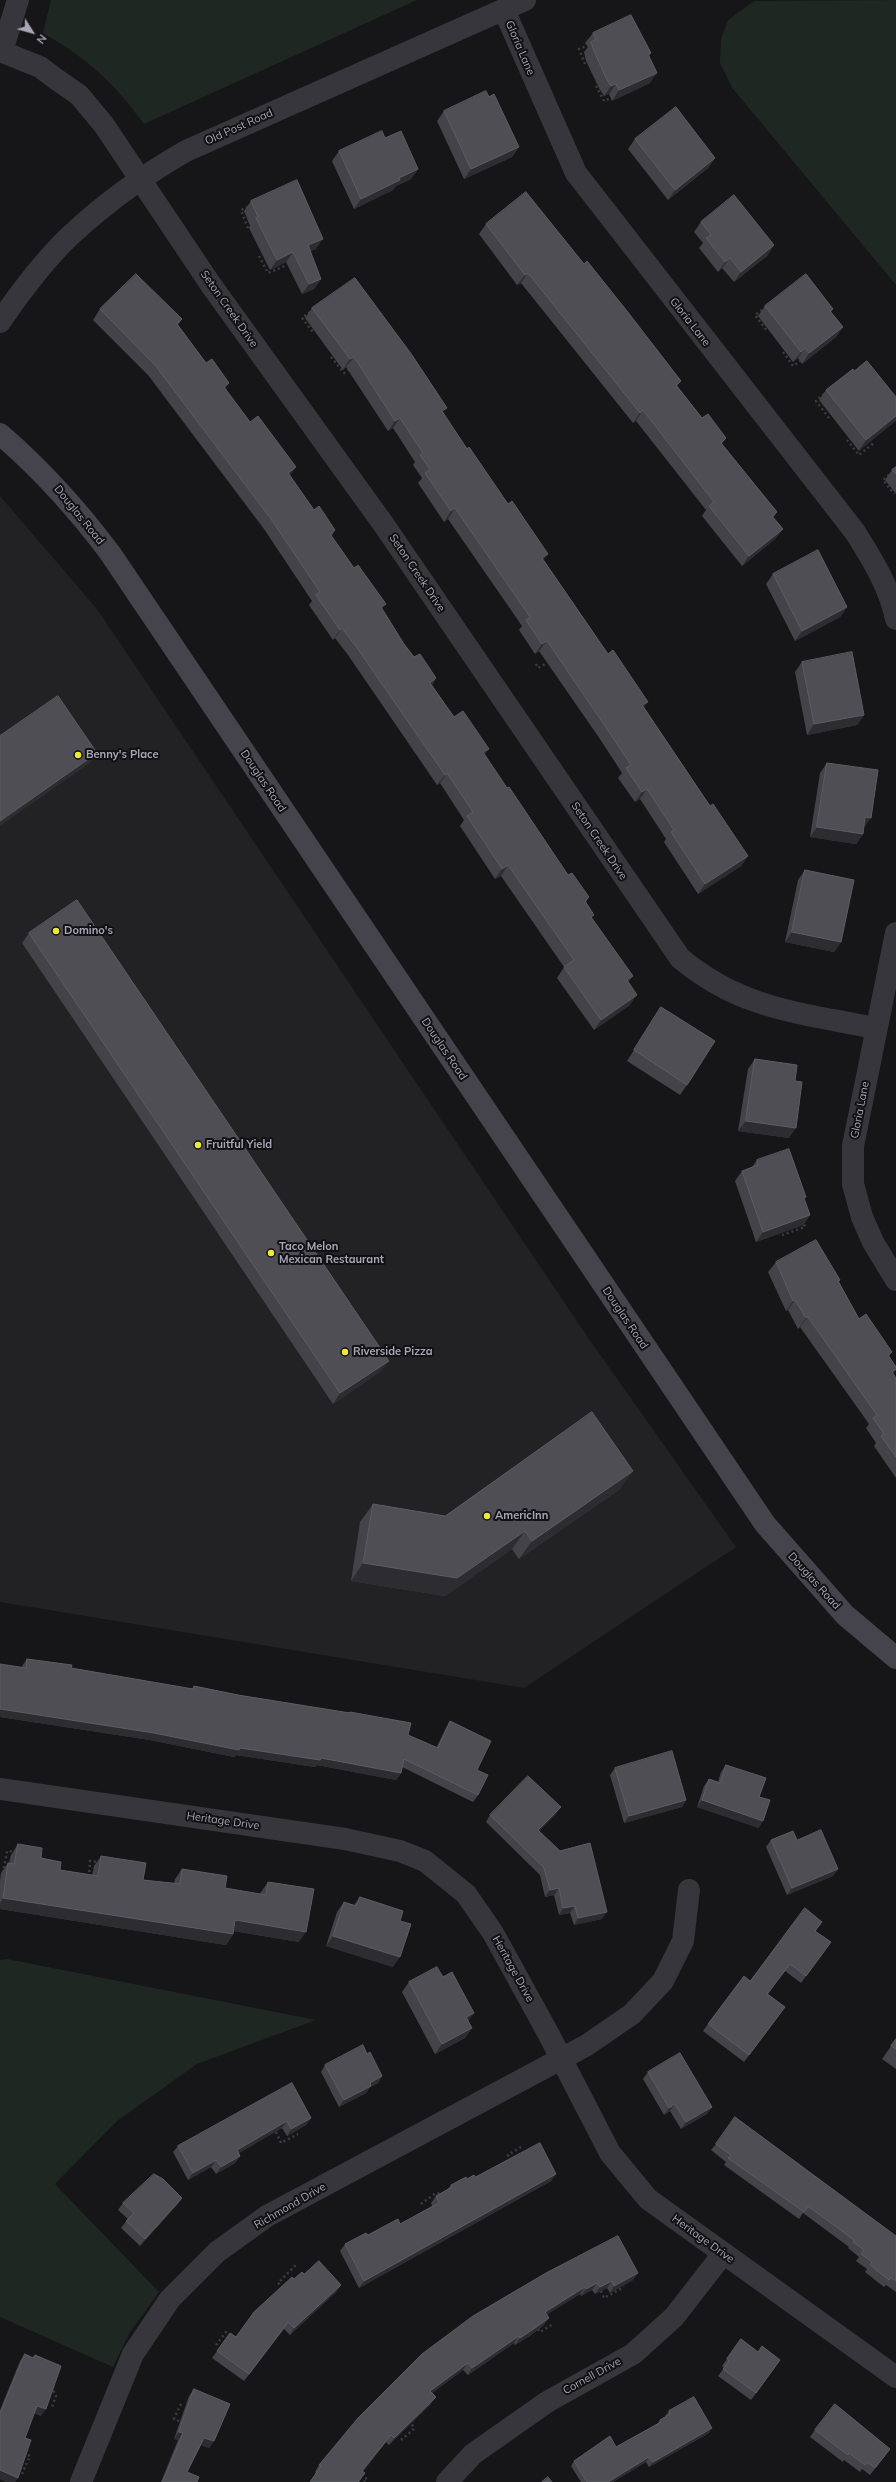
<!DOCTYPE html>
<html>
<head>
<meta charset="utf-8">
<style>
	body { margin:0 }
	#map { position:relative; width:896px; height:2482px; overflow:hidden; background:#161517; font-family:Mulish,sans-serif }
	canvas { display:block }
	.north { position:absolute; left:12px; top:12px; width:40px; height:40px; -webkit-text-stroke:3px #111012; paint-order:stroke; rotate:127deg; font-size:11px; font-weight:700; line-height:16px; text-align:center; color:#a8a7b7 }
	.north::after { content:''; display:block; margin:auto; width:14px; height:18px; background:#a8a7b7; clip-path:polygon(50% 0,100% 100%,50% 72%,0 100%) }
</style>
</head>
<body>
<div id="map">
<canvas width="896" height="2482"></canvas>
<div class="north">N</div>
</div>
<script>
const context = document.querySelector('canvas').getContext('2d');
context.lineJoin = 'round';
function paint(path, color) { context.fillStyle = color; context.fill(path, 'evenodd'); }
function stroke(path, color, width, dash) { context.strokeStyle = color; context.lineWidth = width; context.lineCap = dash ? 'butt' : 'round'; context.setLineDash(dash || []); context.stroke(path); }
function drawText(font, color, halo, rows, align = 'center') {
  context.font = font + ' Mulish,sans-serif'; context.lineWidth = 4; context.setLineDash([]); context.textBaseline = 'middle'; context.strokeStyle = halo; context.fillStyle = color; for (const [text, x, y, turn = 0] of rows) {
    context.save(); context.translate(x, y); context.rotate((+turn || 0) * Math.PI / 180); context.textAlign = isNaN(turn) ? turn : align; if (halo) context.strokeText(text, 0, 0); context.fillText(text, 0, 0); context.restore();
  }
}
const built = new Path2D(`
	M0,496L97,609L589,1339L736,1547L524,1688L0,1602Z`);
const green = new Path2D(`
	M51,0H417L144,124C114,83 87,58 43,33Z
	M896,0V285L733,89L720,63L721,39L728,20L754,1Z
	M7,1959L316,2020L197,2064L117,2121L55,2184L159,2292L130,2332L113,2367L0,2317V1960Z`);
const path = new Path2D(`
	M585,64L579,49L587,46
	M596,86L604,101L611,98
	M248,207L241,210L249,231
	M259,256L268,273L287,265
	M766,307L755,315L767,331
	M310,312L302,318L313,332
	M783,352L793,366L800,361
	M331,357L344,373L351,368
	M824,394L816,401L829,418
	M847,440L859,455L875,442
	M889,475L883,480L894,494
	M536,664L538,668L547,663
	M782,1235L805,1227L803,1221
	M3,1873L7,1851L16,1852
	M89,1877L90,1861L99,1862
	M276,2132L281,2143L298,2134
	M511,2161L508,2155L521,2147
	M421,2204L436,2193L443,2194
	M283,2288L278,2283L296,2265
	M601,2291L604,2298L624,2287
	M538,2329L540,2332L553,2324
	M216,2345L226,2332L231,2336
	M49,2389L53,2390L56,2396L52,2407
	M181,2404L174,2419L181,2422
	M401,2440L414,2429L411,2422
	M22,2474L30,2456L25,2453
	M361,2475L367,2479L364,2482`);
const street = new Path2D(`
	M504,10L576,173L855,532C872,559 890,588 896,619
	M0,51L40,67L56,79L79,95L104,125L211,285L384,525L680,958C740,1009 801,1013 875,1028
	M2,51L18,0
	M0,322C18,295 47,257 71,235C105,203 146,174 186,151L525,0
	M896,933L853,1146V1184L862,1217L873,1242L896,1280
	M0,1789L345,1839L400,1851L425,1861L466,1894L493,1933L548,2033L610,2153L648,2199L896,2377
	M81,2482L133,2354L170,2299L217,2252L267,2216L587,2045L632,2014L663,1981L683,1941L689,1890
	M447,2482L473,2454L547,2402L633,2354L674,2317L723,2254`);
const secondary = new Path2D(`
	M0,434C42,470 77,509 110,553L765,1524L845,1615L896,1658`);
const wall = new Path2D(`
	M593,33L651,53L649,56L650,83L612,101L609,94L604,96L599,88L586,61L584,52L588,47L585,43Z
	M444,111L519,147L512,157L464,179L437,121Z
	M635,139L715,158L708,168L668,200L628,149Z
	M339,151L418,169L411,179L396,186L393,190L354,209L332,161Z
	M251,201L316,249L310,251L321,279L314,289L302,294L286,262L270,270L249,228L250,226L244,211Z
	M701,222L774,245L767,256L734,282L722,268L718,272L699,248L703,243L694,232Z
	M486,224L584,264L681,381L677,386L702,418L726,438L722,444L777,512L773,518L783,529L775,539L742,566L702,516L706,510L636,421L633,423L521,283L517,285L479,234Z
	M765,306L833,309L831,312L843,327L836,337L802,364L798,358L793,362L758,316Z
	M312,308L443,413L644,707L710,806L748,856L741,866L698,894L664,842L666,839L640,799L635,802L618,778L622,773L600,739L539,651L535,654L519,630L522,626L448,519L444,522L418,483L422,478L413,465L415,462L393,428L388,431L346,367L343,370L305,318Z
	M100,309L182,319L178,325L206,363L229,383L225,389L250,422L296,467L290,475L314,510L335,530L332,536L382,609L404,644L414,657L436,678L432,685L454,717L484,755L568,875L589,897L586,902L592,918L628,982L630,1005L594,1030L557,978L564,967L501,876L495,879L460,826L464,820L440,783L437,785L348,655L335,638L333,640L309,605L312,601L264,529L148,375L93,320Z
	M854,371L896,397L859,451L819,400L826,390Z
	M896,467V494L885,480L892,470Z
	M773,574L847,607L840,617L795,641L766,584Z
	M802,662L864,715L857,725L807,735L795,672Z
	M827,763L863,834L856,844L810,837L820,773Z
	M805,870L841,942L834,952L785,942L798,880Z
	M29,933L389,1361L381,1371L333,1404L22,943Z
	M661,1007L687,1085L680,1095L627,1061Z
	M755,1059L795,1081L789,1138L738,1131L748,1069Z
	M757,1160L804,1200L810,1215L803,1225L756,1242L735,1181L742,1171L752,1167Z
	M776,1262L840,1280L839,1282L859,1319L892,1352L889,1356L896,1367V1370L893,1374L896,1378V1478L874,1446L876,1443L866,1428L869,1424L800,1327L798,1329L788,1310L786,1311L768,1272Z
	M620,1489L519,1559L512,1549L445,1596L351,1581L360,1522L373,1504L445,1516Z
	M27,1659L71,1668L192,1689L194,1686L238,1695L349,1713L350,1712L408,1735L436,1748L446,1728L450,1721L477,1770L478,1795L473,1802L402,1767L401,1773L396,1780L317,1765L315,1767L236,1755L234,1757L150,1740L0,1717V1664L22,1668V1666Z
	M726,1765L759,1797V1828L697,1807L704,1786L709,1779L718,1782L721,1772Z
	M615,1768L686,1800L682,1807L624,1823L610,1775Z
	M556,1814L539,1831L602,1919L574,1925L570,1913L559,1915L554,1895L545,1897L540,1875L486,1822L490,1815Z
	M771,1840H797L838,1869L833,1876L787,1895L766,1847Z
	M18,1844L60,1870L92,1875L94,1866L101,1856L143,1880L174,1883L175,1879L182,1869L225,1888L260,1894L261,1892L268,1882L299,1942L233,1931V1934L226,1945L0,1909V1881L1,1873L8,1863H9L11,1855Z
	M360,1897L393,1967L326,1946L337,1912L344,1902L354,1905Z
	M815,1931L831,1942L801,1983L785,1971L768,1994L785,2007L744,2062L703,2031L708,2024L750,1981Z
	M409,1982L468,2022L472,2028L465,2038L435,2054L402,1992Z
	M896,2039V2069L882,2059Z
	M367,2054L382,2076L378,2083L370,2087L366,2093L339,2107L321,2072L325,2065Z
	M648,2072L712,2107L707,2114L681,2129L670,2111L664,2115L643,2079Z
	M292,2083L311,2118L306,2125L287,2136L282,2128L239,2153L240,2156L235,2163L216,2174L211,2167L188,2180L173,2152L178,2146Z
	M716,2144L896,2236V2292L886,2285L884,2287L865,2272L867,2269L856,2261L859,2257L848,2248L849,2247L803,2213L799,2219L724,2165L726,2162L711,2150Z
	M556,2174L551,2181L359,2288L340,2251L345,2244L368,2235L400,2224L432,2206L431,2203L436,2196L447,2190L451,2185L467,2179L475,2177Z
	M182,2198L177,2205L140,2246L121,2228L128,2219L118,2210L123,2203Z
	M546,2273L633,2280L610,2293L607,2288L595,2294L592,2290L581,2296L580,2294L547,2314L544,2325L531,2335L515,2345L514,2343L468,2375L463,2370L432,2393L431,2404L389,2445L386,2442L363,2471L365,2473L359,2482H310L316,2473L315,2472L319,2465Z
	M304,2274L341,2285L336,2292L290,2335L284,2329L244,2381L212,2358L230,2333L236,2337L294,2279Z
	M741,2339L758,2352L780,2360L751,2400L718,2376L724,2368L722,2366Z
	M25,2354L33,2358L35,2355L41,2416L34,2413L25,2438L18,2478L15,2482H6L0,2479V2410L20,2361Z
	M194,2389L214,2441L209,2448L201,2445L187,2472L197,2482H161L178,2440L174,2439L189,2396Z
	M669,2411L709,2433L649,2467L646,2462L613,2482H581L571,2466L574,2461L616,2447L657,2424L660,2420L666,2417L665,2416Z
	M815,2430L885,2456L870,2475L862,2469L860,2472L844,2460L843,2462L810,2437Z`);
const shadedWall = new Path2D(`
	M657,73L650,83L612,101L619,90Z
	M616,84L609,94L604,96L611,86Z
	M519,147L512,157L464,179L471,169Z
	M715,158L708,168L668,200L675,190Z
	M418,169L411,179L396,186L393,190L354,209L361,199L399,178Z
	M323,239L316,249L301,255L308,245Z
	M774,245L767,256L734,282L741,272Z
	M293,252L286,262L270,270L277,260Z
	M730,258L722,268L718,272L725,262Z
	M528,273L521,283L517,285L525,275Z
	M321,279L314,289L302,294L309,284Z
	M843,327L836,337L802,364L809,353Z
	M805,348L798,358L793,362L801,352Z
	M354,357L346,367L343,370L350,359Z
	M229,383L222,393L224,387Z
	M643,410L636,421L633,423L640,413Z
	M896,416V421L859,451L866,440Z
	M400,418L393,428L388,431L395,421Z
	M726,438L719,448L721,443Z
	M296,467L289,477L288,473Z
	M455,508L448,519L444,522L451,511Z
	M783,529L775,539L742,566L749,556Z
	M548,554L540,564L542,558Z
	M386,604L378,614L381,607Z
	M847,607L840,617L795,641L802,631Z
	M342,628L335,638L333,640L340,630Z
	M547,641L539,651L535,654L542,644Z
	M436,678L429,689L430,683Z
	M648,702L641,712L642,705Z
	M864,715L857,725L807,735L814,724Z
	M489,749L481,759L483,752Z
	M97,753L90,763L0,826V821Z
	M447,773L440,783L437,785L445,775Z
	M647,789L640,799L635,802L642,792Z
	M865,817L871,818L864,828Z
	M817,827L863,834L856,844L810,837Z
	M748,856L741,866L698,894L705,884Z
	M508,865L501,876L495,879L502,869Z
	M792,932L841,942L834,952L785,942Z
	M633,976L625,987L627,980Z
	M637,995L630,1005L594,1030L601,1020Z
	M746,1121L796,1128L789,1138L738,1131Z
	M810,1215L803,1225L756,1242L763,1232Z
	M795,1300L788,1310L786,1311L793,1301Z
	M808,1317L800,1327L798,1329L806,1318Z
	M389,1361L381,1371L333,1404L340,1393Z
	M896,1369V1370L890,1379L892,1372Z
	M633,1471L620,1489L519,1559L532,1541Z
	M525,1531L512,1549L445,1596L351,1581L363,1563Z
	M0,1709L154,1733L240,1748L321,1758L401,1773L396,1780L317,1765L315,1767L236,1755L234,1757L150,1740L0,1717Z
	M686,1800L682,1807L624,1823L629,1816Z
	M702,1800L763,1821L759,1828L697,1807Z
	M561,1807L556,1814L533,1837L538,1830Z
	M838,1869L833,1876L787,1895L792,1888Z
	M559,1888L554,1895L545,1897L550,1890Z
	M3,1898L233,1934L226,1945L0,1909V1903Z
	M575,1906L570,1913L559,1915L563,1908Z
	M607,1912L602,1919L574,1925L578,1918Z
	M235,1920L306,1932L299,1942L228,1930Z
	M333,1936L400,1957L393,1967L326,1946Z
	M474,2013L467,2023L466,2017Z
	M472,2028L465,2038L435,2054L442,2044Z
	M382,2076L378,2083L370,2087L366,2093L339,2107L344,2100L370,2083Z
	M675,2104L670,2111L664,2115L669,2108Z
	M712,2107L707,2114L681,2129L686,2122Z
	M311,2118L306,2125L287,2136L291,2129Z
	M287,2121L282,2128L232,2157L237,2150Z
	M240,2156L235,2163L216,2174L221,2167Z
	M216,2160L211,2167L188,2180L193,2173Z
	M556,2174L551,2181L359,2288L364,2281Z
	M182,2198L177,2205L140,2246L145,2239Z
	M638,2273L633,2280L610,2293L614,2286Z
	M612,2281L607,2288L595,2294L600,2287Z
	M597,2283L592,2290L581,2296L586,2289Z
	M341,2285L336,2292L290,2335L294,2328Z
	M585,2287L580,2294L540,2319L545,2312Z
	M549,2318L544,2325L531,2335L515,2345L520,2338Z
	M519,2336L514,2343L468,2375L472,2368Z
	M468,2363L463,2370L425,2398L430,2391Z
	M436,2397L431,2404L389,2445L394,2438Z
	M37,2406L46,2409L41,2416L33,2412Z
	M712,2428L709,2433L649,2467L653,2462Z
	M179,2432L183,2433L178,2440L174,2439Z
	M391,2435L386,2442L358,2478L362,2471Z
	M204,2438L214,2441L209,2448L200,2444Z
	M649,2457L646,2462L613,2482H608Z
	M0,2470L18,2478L15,2482H6L0,2479Z`);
const building = new Path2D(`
	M631,15L651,53L648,54L657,73L619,90L616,84L611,86L606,78L594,51L591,42L596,39L593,33Z
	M486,91L489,97L494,94L519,147L471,169L444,111Z
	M676,107L715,158L675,190L635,139Z
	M382,131L385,138L401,131L418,169L399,178L400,180L361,199L339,151Z
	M297,180L323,239L308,245L321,279L309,284L293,252L277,260L256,218L258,217L251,201Z
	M526,192L584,264L587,261L627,311L681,381L676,385L702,418L708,414L726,438L721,443L777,512L772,516L783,529L749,556L709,506L714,502L643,410L640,413L528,273L525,275L486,224Z
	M734,195L774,245L741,272L730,258L725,262L706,238L711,235L701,222Z
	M136,274L182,319L177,324L206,363L212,359L229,383L224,387L250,422L258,416L296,467L288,473L314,510L319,506L335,530L330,534L354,568L358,565L386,604L381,607L404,644L414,657L420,654L436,678L430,683L454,717L463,711L489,749L483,752L507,788L509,787L568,875L572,873L589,897L585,901L594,915L591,917L633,976L627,980L637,995L601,1020L564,967L574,960L508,865L502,869L467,816L473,812L447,773L445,775L355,645L342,628L340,630L316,595L320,592L271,519L155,365L100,309Z
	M806,274L833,309L830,311L843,327L809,353L805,348L801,352L765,306Z
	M355,278L412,355L447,408L442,411L467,449L469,447L508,504L512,501L548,554L542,558L608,654L613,650L648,702L642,705L710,806L713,804L748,856L705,884L671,832L674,830L647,789L642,792L626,768L631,765L607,729L547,641L542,644L526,620L530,617L455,508L451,511L425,473L430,469L420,455L423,453L400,418L395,421L354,357L350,359L312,308Z
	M867,361L896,397V416L866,440L826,390L853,369L854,371Z
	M896,467V474L892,470Z
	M818,550L847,607L802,631L773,574Z
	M852,652L864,715L814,724L802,662Z
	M58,696L97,753L0,821V736Z
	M827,763L878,770L871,818L865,817L863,834L817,827Z
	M805,870L854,880L841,942L792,932Z
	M77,900L389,1361L340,1393L29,933Z
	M661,1007L715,1041L687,1085L634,1050Z
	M755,1059L797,1065L795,1081L802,1082L796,1128L746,1121Z
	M789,1149L806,1197L804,1198L810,1215L763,1232L742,1171L758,1165L757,1160Z
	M816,1240L840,1280L838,1281L859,1319L866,1314L892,1352L888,1355L896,1367V1369L892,1372L896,1378V1457L881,1436L884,1434L873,1418L877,1415L808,1317L806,1318L795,1300L793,1301L776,1262Z
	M592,1412L633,1471L532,1541L525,1531L457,1578L363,1563L373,1504L445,1516Z
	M27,1659L72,1665L71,1668L193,1689L194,1686L238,1695L350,1713V1712L411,1723L408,1735L438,1748L450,1721L491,1741L477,1770L488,1775L478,1795L404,1759L401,1773L321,1758L320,1760L240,1748L239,1750L154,1733L0,1709V1664L26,1668Z
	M672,1751L686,1800L629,1816L615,1768Z
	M726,1765L766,1778L759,1797L770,1800L763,1821L702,1800L709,1779L720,1783Z
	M528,1776L561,1807L538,1830L560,1851L590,1843L607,1912L578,1918L575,1906L563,1908L559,1888L550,1890L544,1868L490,1815Z
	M821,1830L838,1869L792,1888L771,1840L793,1831L797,1840Z
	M18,1844L42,1848L41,1858L61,1862L60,1870L98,1876L101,1856L146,1863L143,1880L180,1884L182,1869L227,1876L225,1888L266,1895L268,1882L314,1889L306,1932L235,1920L233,1934L3,1898L8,1863L14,1864Z
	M360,1897L403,1911L400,1921L411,1924L400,1957L333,1936L344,1902L356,1906Z
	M805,1908L822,1922L815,1931L831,1942L806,1976L790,1964L767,1994L785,2007L749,2055L708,2024L744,1976L750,1981Z
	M437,1967L443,1977L452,1972L474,2013L466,2017L472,2028L442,2044L409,1982Z
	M896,2039V2049L891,2046Z
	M363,2045L367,2054L370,2052L382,2076L370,2083L371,2086L344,2100L325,2065Z
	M680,2053L712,2107L686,2122L675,2104L669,2108L648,2072Z
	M292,2083L311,2118L291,2129L287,2121L237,2150L240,2156L221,2167L216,2160L193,2173L178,2146Z
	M735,2117L896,2236V2281L891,2278L889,2280L870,2265L872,2262L861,2254L864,2250L853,2242L854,2240L808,2206L804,2212L728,2158L731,2155L716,2144Z
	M540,2143L556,2174L364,2281L345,2244L366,2233L368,2235L398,2219L400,2224L439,2203L436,2196L452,2187L451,2185L466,2177L467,2179L474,2175L475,2177Z
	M154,2174L163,2179L182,2198L145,2239L126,2221L134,2213L123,2203Z
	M618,2236L638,2273L614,2286L612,2281L600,2287L597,2283L586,2289L585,2287L545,2312L549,2318L535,2328L520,2338L519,2336L472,2368L468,2363L430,2391L436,2397L394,2438L391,2435L362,2471L365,2473L358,2482H310L321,2466L319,2465L358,2418L422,2354L473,2316L546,2273Z
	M319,2261L341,2285L294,2328L288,2322L249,2374L217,2351L230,2333L236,2337L254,2312L292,2277L294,2279L302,2272L304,2274Z
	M741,2339L758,2352L762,2346L780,2360L756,2393L723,2369L729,2361L727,2359Z
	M25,2354L33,2358L35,2355L61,2366L46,2409L37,2406L25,2438L31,2440L18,2478L0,2470V2414Z
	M194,2389L230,2404L214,2441L204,2438L187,2472L199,2477L197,2482H162L165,2476L183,2433L179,2432Z
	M694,2397L712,2428L653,2462L649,2457L608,2482H587L574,2461L610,2436L616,2447L661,2422L660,2420L670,2414L669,2411Z
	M835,2404L890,2449L875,2468L867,2462L865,2465L849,2453L848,2455L815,2430Z
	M548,2477L552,2482H542Z`);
const markers = [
	[78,755,4,"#ece938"],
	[56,931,4,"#ece938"],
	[198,1145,4,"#ece938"],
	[271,1253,4,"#ece938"],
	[345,1352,4,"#ece938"],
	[487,1516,4,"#ece938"]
];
const streetNames = [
	["Gloria Lane",520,48,67],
	["Old Post Road",239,127,-24],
	["Seton Creek Drive",229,309,55],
	["Gloria Lane",690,322,52],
	["Douglas Road",79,515,51],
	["Seton Creek Drive",417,573,56],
	["Douglas Road",263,781,56],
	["Seton Creek Drive",599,841,56],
	["Douglas Road",444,1049,56],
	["Gloria Lane",860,1110,-79],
	["Douglas Road",625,1318,56],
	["Douglas Road",814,1581,48],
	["Heritage Drive",223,1821,8],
	["Heritage Drive",513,1969,61],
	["Richmond Drive",290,2206,-30],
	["Heritage Drive",703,2239,36],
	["Cornell Drive",592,2376,-29]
];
const poiNames = [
	["Benny's Place",86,755],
	["Domino's",64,931],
	["Fruitful Yield",206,1145],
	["Taco Melon",279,1247],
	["Mexican Restaurant",279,1260],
	["Riverside Pizza",353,1352],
	["AmericInn",495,1516]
];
paint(built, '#222124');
paint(green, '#1f2722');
stroke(path, '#3c3c43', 2.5, [2, 3]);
stroke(street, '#37363c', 22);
stroke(secondary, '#45444c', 22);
paint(wall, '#444349');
paint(shadedWall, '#2d2c30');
paint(building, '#4f4e55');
stroke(building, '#5d5c64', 1);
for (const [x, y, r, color] of markers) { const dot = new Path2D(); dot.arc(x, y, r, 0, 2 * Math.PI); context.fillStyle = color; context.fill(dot); stroke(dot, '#111012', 1.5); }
drawText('11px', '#a8a7b7', '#111012', streetNames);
drawText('bold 11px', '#a8a7b7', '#111012', poiNames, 'left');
</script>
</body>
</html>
